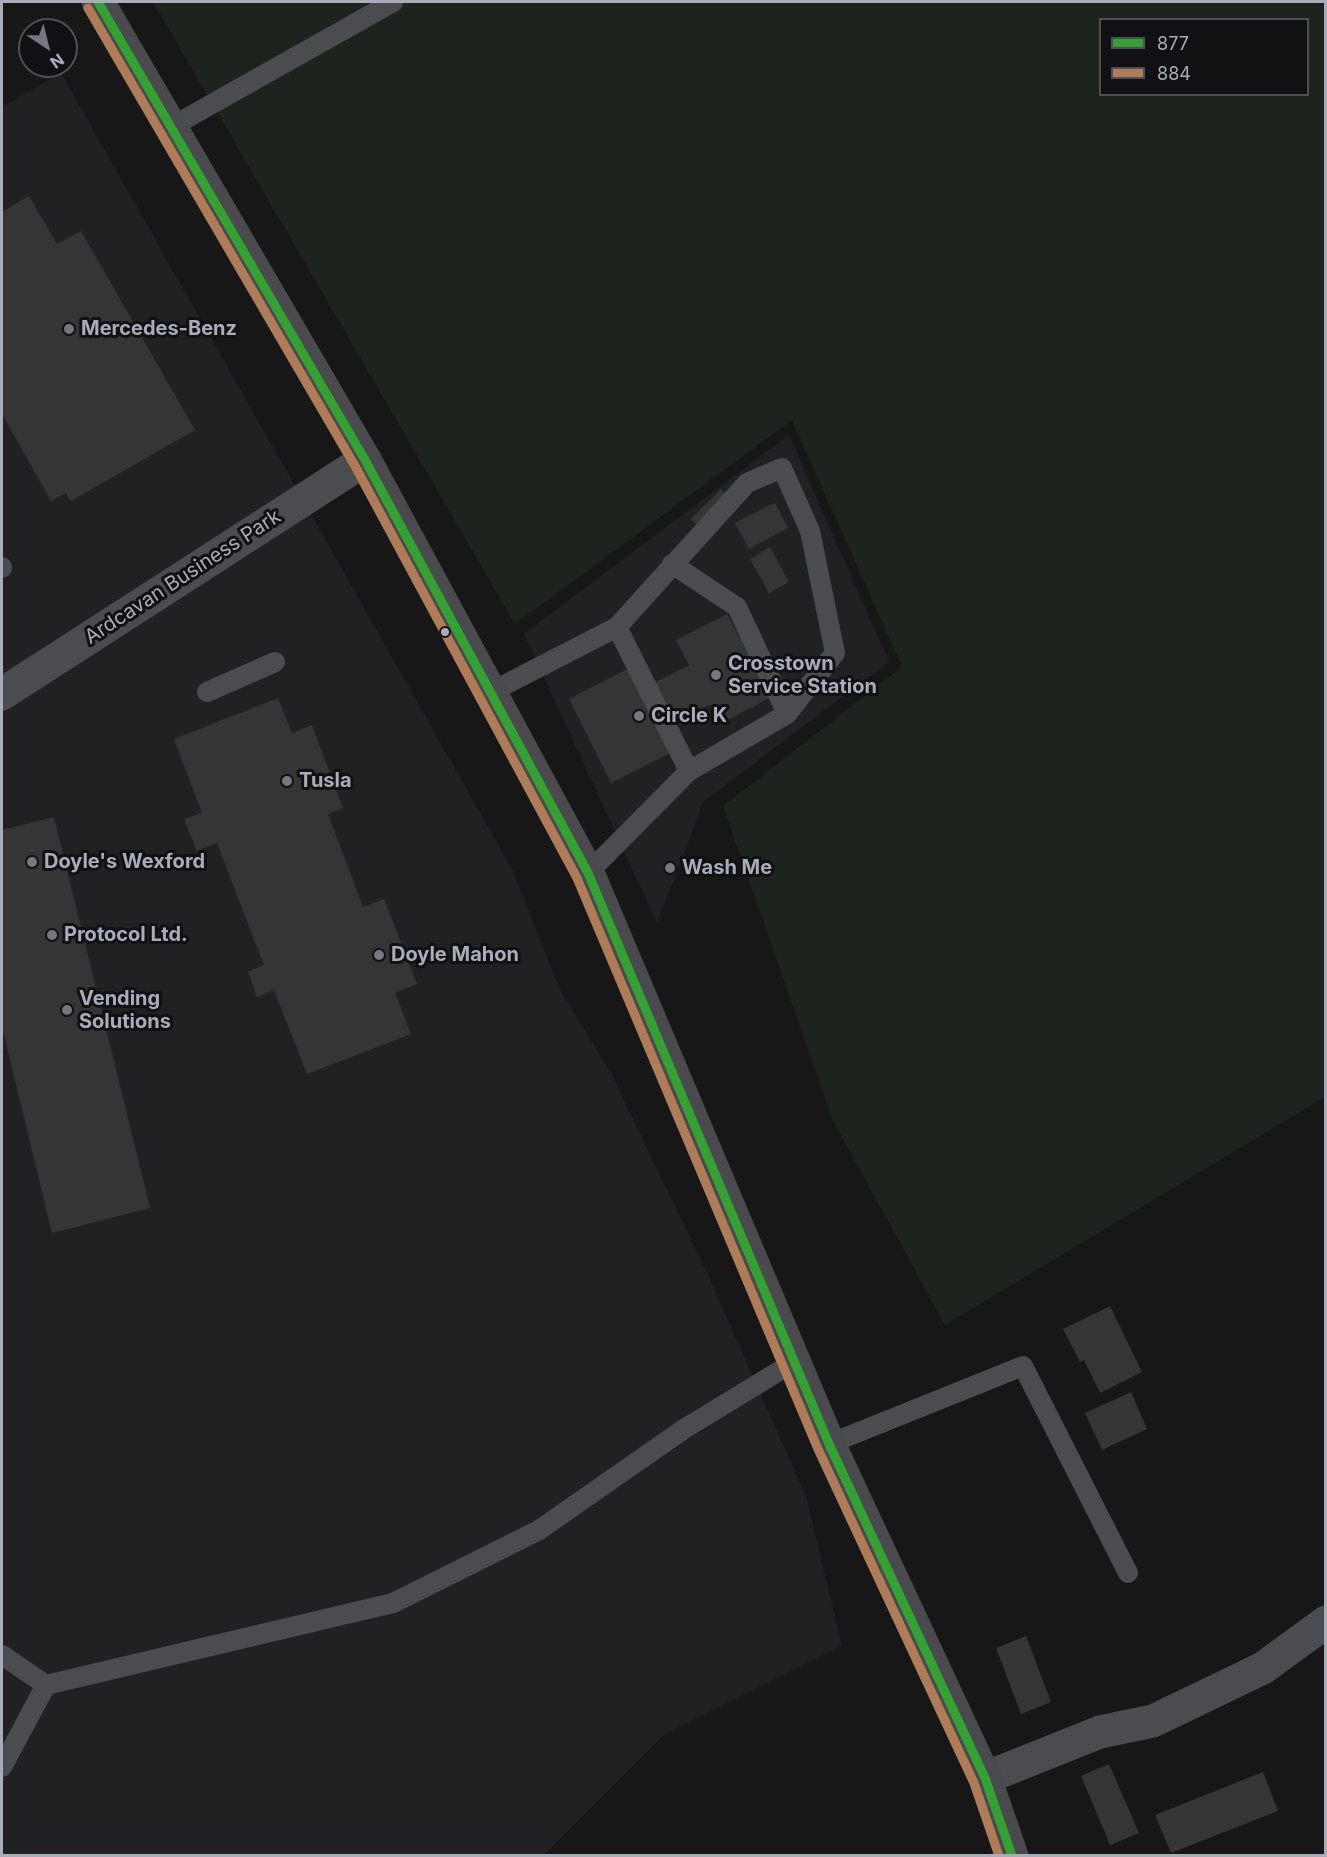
<!DOCTYPE html>
<html>
<head>
<meta charset="utf-8">
<style>
	body { margin:0 }
	#map { position:relative; width:1327px; height:1857px; overflow:hidden; background:#171717; font-family:Inter,sans-serif }
	canvas { display:block }
	.frame { position:absolute; inset:0; border:3px solid #a8adb8; pointer-events:none }
	.legend { position:absolute; left:1099px; top:18px; width:210px; height:78px; box-sizing:border-box; background:#111113; border:2px solid #4d4f55; margin:0; padding:8px 10px; list-style:none; font-size:18px; color:#a8adb8 }
	.legend li { display:flex; align-items:center; gap:12px; height:30px }
	.legend b { width:30px; border:2px solid #4d4f55 }
	.north { position:absolute; left:18px; top:18px; width:60px; height:60px; box-sizing:border-box; background:#111113; border:2px solid #4d4f55; border-radius:50%; rotate:145deg; font-size:16px; font-weight:700; line-height:24px; text-align:center; color:#a8adb8 }
	.north::after { content:''; display:block; margin:auto; width:21px; height:27px; background:#757880; clip-path:polygon(50% 0,100% 100%,50% 72%,0 100%) }
</style>
</head>
<body>
<div id="map">
<canvas width="1327" height="1857"></canvas>
<div class="frame"></div>
<ul class="legend">
<li><b style="height:8px;background:#33a233"></b>877</li>
<li><b style="height:8px;background:#b07c57"></b>884</li>
</ul>
<div class="north">N</div>
</div>
<script>
const context = document.querySelector('canvas').getContext('2d');
context.lineJoin = 'round';
function paint(path, color) { context.fillStyle = color; context.fill(path, 'evenodd'); }
function stroke(path, color, width, dash) { context.strokeStyle = color; context.lineWidth = width; context.lineCap = dash ? 'butt' : 'round'; context.setLineDash(dash || []); context.stroke(path); }
function drawText(font, color, halo, rows, align = 'center') {
  context.font = font + ' Inter,sans-serif'; context.lineWidth = 6; context.setLineDash([]); context.textBaseline = 'middle'; context.strokeStyle = halo; context.fillStyle = color; for (const [text, x, y, turn = 0] of rows) {
    context.save(); context.translate(x, y); context.rotate((+turn || 0) * Math.PI / 180); context.textAlign = isNaN(turn) ? turn : align; if (halo) context.strokeText(text, 0, 0); context.fillText(text, 0, 0); context.restore();
  }
}
const built = new Path2D(`
	M61,73L512,869L560,990L611,1073L708,1275L806,1496L842,1646L664,1735L544,1855H2V107Z
	M789,435L889,662L704,801L657,923L524,634Z`);
const green = new Path2D(`
	M153,2H1321L1326,10L1325,1097L945,1325L833,1121L723,806L902,667L792,420L515,624ZM1100,20H1308V94H1100Z`);
const building = new Path2D(`
	M29,196L57,244L81,231L195,430L71,501L66,493L51,501L2,414V212Z
	M721,489L739,507L709,537L691,519Z
	M775,503L788,528L749,549L735,523Z
	M770,547L789,582L769,593L750,559Z
	M727,614L771,697L720,724L710,705L673,723L684,746L611,783L569,699L643,661L654,683L689,665L676,640Z
	M278,698L292,733L312,725L343,808L328,814L363,907L384,899L417,984L395,993L411,1034L307,1074L274,990L257,997L248,971L264,965L217,843L197,851L184,819L202,813L174,739Z
	M54,817L150,1208L52,1233L2,1027V830Z
	M1110,1306L1142,1372L1100,1393L1084,1360L1080,1362L1063,1329Z
	M1131,1392L1147,1429L1102,1450L1085,1413Z
	M1026,1636L1051,1702L1021,1714L996,1648Z
	M1109,1764L1139,1833L1110,1845L1081,1776Z
	M1263,1772L1278,1811L1171,1853L1155,1815Z`);
const service = new Path2D(`
	M171,127L393,2
	M2,567V568
	M617,627L689,771
	M207,692L275,662
	M491,692L617,627L747,483L782,468L810,531L835,653L787,714
	M588,873L689,771L787,714L737,607L672,564
	M829,1444L1023,1366L1128,1573
	M2,1655L46,1685L393,1603L539,1530L684,1429L794,1362
	M2,1767L46,1685`);
const minor = new Path2D(`
	M2,694L365,460
	M985,1778L1100,1732L1153,1721L1263,1668L1326,1622`);
const secondary = new Path2D(`
	M98,2L365,460L588,873L829,1444L985,1778L1012,1856`);
const bus1 = new Path2D(`
	M98,2L365,460L588,873L829,1444L985,1778L1012,1856`);
const bus2 = new Path2D(`
	M88,8L355,466L577,878L818,1449L974,1783L999,1856`);
const markers = [
	[69,329,6,"#757880"],
	[445,632,5,"#a8adb8"],
	[716,675,6,"#757880"],
	[639,716,6,"#757880"],
	[287,781,6,"#757880"],
	[32,862,6,"#757880"],
	[670,868,6,"#757880"],
	[52,935,6,"#757880"],
	[379,955,6,"#757880"],
	[67,1010,6,"#757880"]
];
const poiNames = [
	["Mercedes-Benz",81,329],
	["Crosstown",728,664],
	["Service Station",728,687],
	["Circle K",651,716],
	["Tusla",299,781],
	["Doyle's Wexford",44,862],
	["Wash Me",682,868],
	["Protocol Ltd.",64,935],
	["Doyle Mahon",391,955],
	["Vending",79,999],
	["Solutions",79,1022]
];
const streetNames = [
	["Ardcavan Business Park",183,577,-33]
];
paint(built, '#212123');
paint(green, '#1d241e');
paint(building, '#353536');
stroke(service, '#4b4c50', 20);
stroke(minor, '#4b4c50', 33);
stroke(secondary, '#4a4a4e', 33);
stroke(bus1, '#33a233', 9);
stroke(bus2, '#b07c57', 9);
for (const [x, y, r, color] of markers) { const dot = new Path2D(); dot.arc(x, y, r, 0, 2 * Math.PI); context.fillStyle = color; context.fill(dot); stroke(dot, '#111113', 2); }
drawText('bold 20px', '#a8adb8', '#111113', poiNames, 'left');
drawText('20px', '#a8adb8', '#111113', streetNames);
</script>
</body>
</html>
